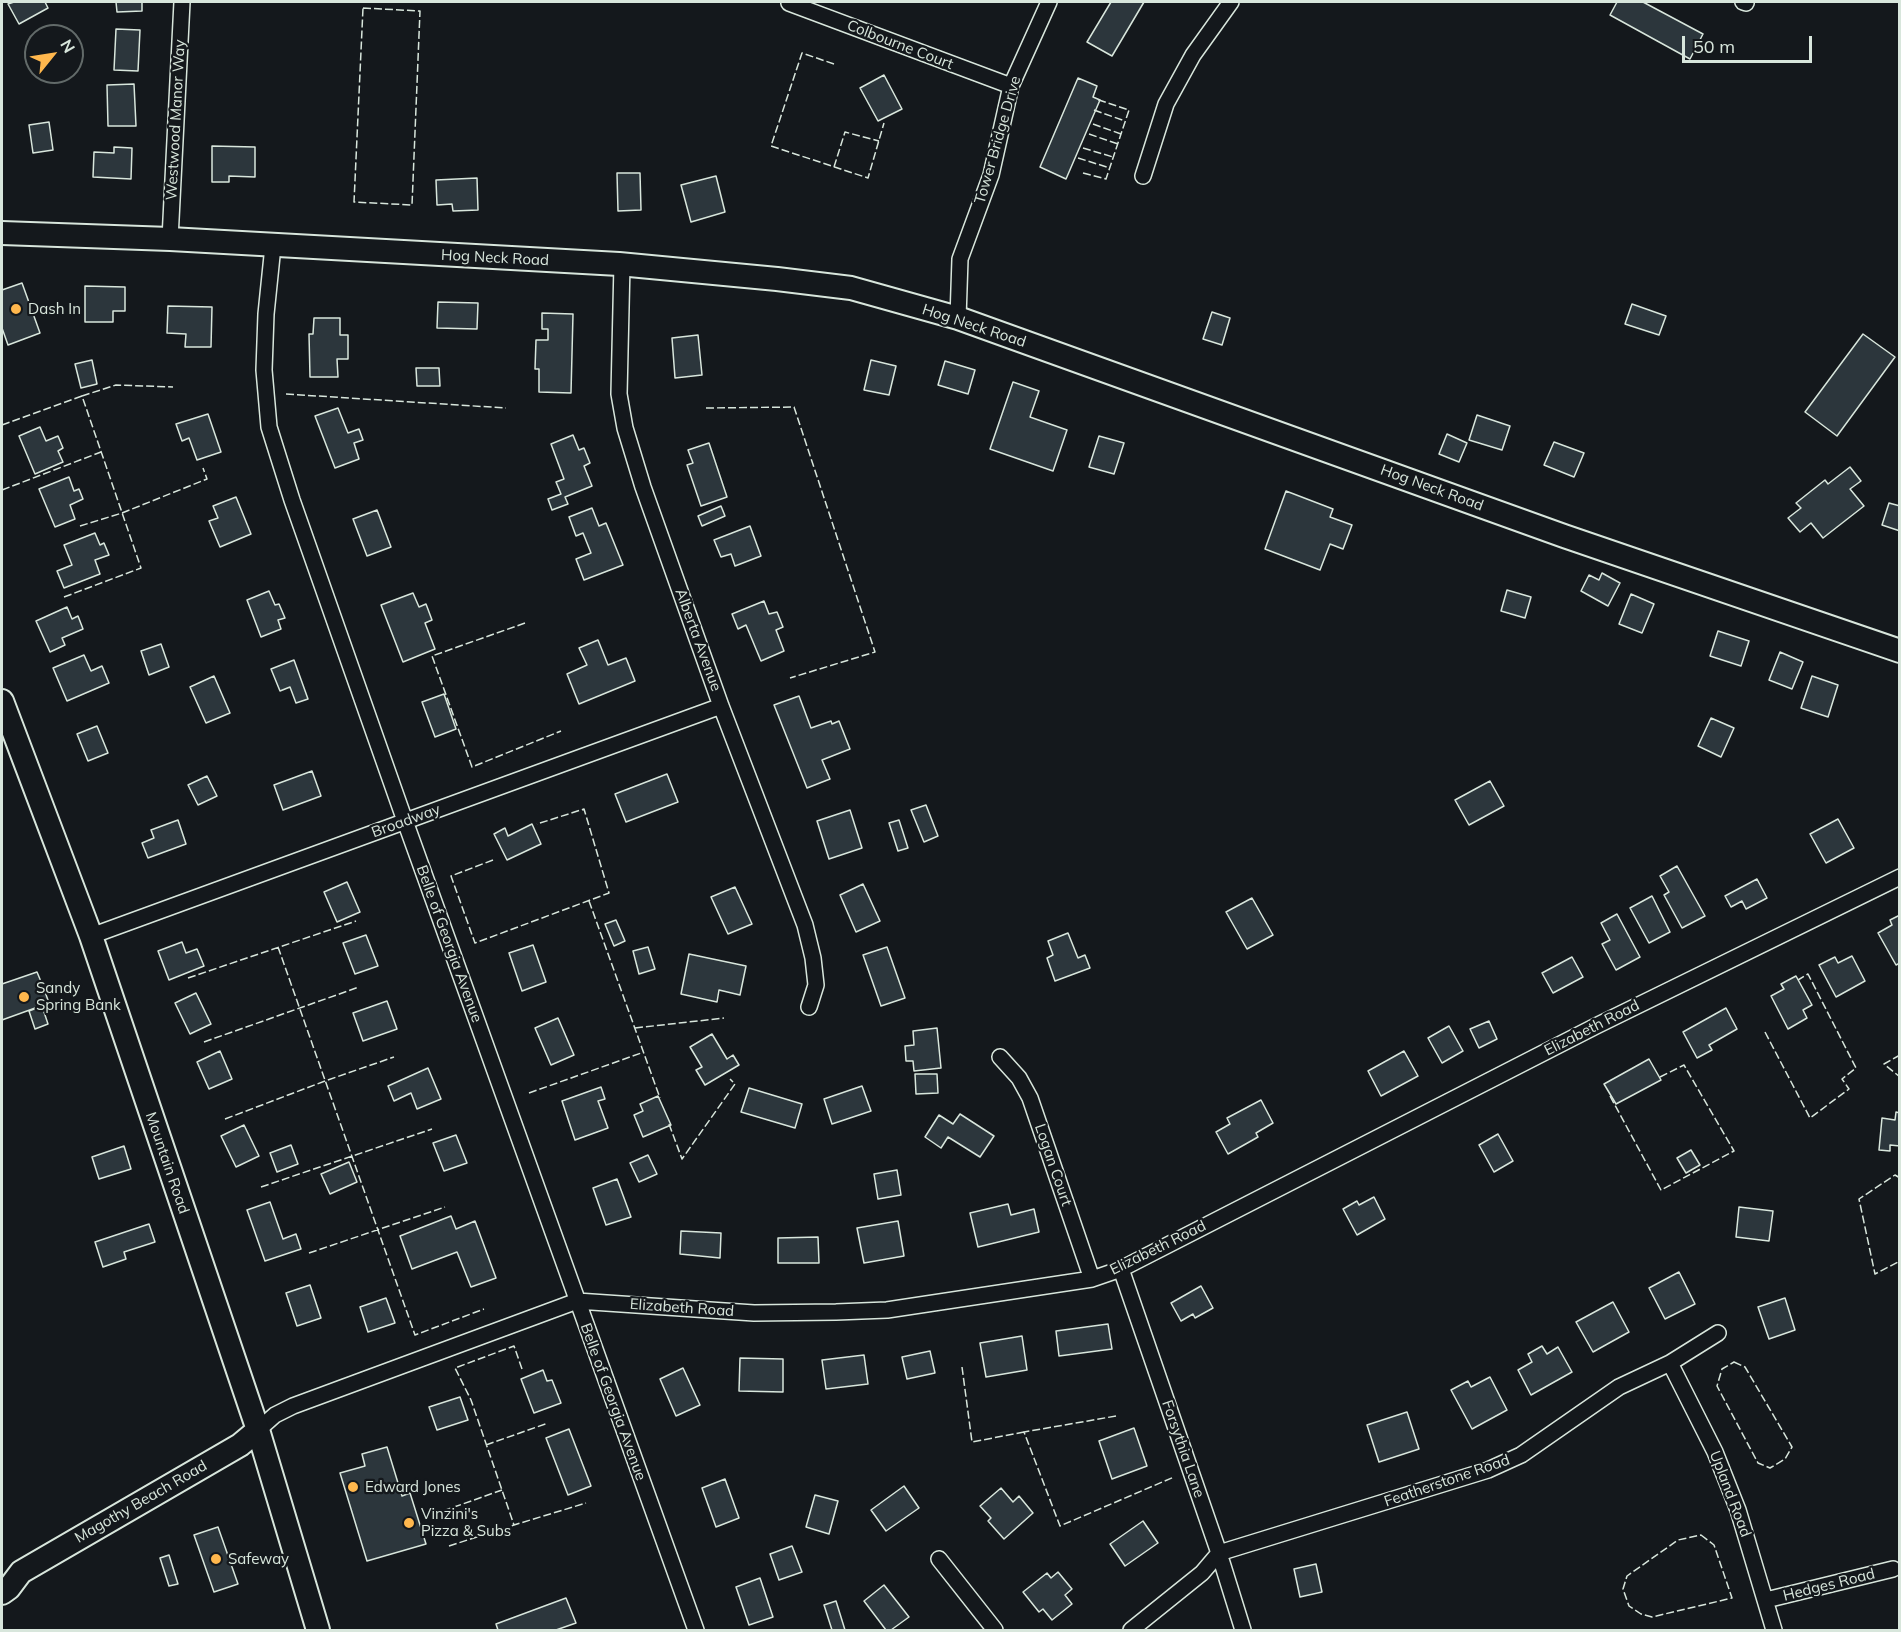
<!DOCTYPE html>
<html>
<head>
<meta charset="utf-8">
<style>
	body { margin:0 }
	#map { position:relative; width:1901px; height:1632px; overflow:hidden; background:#14181c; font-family:Mulish,sans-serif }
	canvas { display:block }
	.frame { position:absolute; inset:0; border:3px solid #d8e6dc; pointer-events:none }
	.north { position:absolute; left:24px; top:24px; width:60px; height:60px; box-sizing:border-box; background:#14181c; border:2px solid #626a69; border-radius:50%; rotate:60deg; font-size:16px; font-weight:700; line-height:24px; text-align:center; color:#d8e6dc }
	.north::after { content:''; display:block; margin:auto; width:21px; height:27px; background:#ffb74d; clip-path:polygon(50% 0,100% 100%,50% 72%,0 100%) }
	.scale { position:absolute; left:1682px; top:36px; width:130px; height:27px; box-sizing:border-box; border:3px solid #d8e6dc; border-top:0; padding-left:8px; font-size:18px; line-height:21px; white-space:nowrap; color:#d8e6dc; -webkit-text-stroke:4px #14181c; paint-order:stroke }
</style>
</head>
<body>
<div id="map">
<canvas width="1901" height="1632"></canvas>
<div class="frame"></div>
<div class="north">N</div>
<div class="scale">50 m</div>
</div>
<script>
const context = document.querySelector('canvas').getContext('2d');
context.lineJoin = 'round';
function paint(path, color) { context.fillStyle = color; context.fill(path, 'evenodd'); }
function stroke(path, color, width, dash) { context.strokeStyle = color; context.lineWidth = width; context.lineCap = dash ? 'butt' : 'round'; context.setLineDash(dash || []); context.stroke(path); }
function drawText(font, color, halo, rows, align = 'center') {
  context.font = font + ' Mulish,sans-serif'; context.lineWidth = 4.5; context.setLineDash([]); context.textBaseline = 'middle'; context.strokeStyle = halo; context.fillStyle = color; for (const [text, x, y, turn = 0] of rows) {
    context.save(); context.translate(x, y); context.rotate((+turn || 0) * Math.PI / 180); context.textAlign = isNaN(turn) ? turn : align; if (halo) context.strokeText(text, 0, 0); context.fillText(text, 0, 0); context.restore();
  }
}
const building = new Path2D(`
	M14,2H45L48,8L19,24L8,4Z
	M116,2H142V11L117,12Z
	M1111,2H1144L1112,56L1087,42Z
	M1617,2H1643L1703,34L1690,59L1610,15Z
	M116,29L140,30L138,71L114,70Z
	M884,75L902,109L878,121L860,88Z
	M1078,78L1097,86L1093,97L1100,100L1066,179L1040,167Z
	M134,84L136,126H108L107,85Z
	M49,122L53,150L33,153L29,125Z
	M212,146L255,147V177L229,176V182H212Z
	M114,147L132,148L131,179L93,177L94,152L114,153Z
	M617,173H640L641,210L618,211Z
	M716,176L725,212L691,222L681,185Z
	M477,178L478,210L453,211L452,204L437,205L436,180Z
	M22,283L40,333L8,345L2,328V290Z
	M85,286L125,287V311H113V322H85Z
	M438,302L478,303L477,329L437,328Z
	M1632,304L1666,316L1659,335L1625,324Z
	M168,306L212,307L211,347H185L186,334L167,333Z
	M1212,312L1230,318L1222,345L1203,339Z
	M542,313L573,314L571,393L539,392V369H535L536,340H548V329H542Z
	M314,318H340V335H348V359H337L338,377H310L309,334H313Z
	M1863,334L1895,357L1837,436L1805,412Z
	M698,335L702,375L675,378L672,338Z
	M92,360L97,384L81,388L75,364Z
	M871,360L896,366L889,395L864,390Z
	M945,361L975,370L968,394L938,385Z
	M416,368H439L440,386H417Z
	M1013,382L1039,391L1030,417L1067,430L1053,471L990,449Z
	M338,408L348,433L359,429L363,440L354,443L359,459L335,468L315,416Z
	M208,414L221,452L197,460L189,438L182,441L176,424Z
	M1477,415L1510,426L1502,450L1469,440Z
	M40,427L46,441L58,436L63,448L58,451L63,462L35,474L19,436Z
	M1447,434L1467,443L1459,462L1439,454Z
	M573,435L579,450L584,448L590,463L584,466L592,486L565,497L568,504L552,510L548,499L561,494L556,482L564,479L551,444Z
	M1099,436L1124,443L1114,474L1089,467Z
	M1554,442L1584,453L1574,477L1544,465Z
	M709,443L727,497L701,506L687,465L693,463L688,450Z
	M1850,467L1861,481L1850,489L1864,506L1823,538L1811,523L1800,532L1788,518L1801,508L1796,503L1825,480L1828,484Z
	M69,477L74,491L79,489L83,499L70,505L75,519L55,527L39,489Z
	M1286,491L1333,509L1330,517L1352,525L1343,549L1330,544L1320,570L1265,549Z
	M236,497L251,534L220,547L209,521L218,518L213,506Z
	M1889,503L1900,506V531L1882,525Z
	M721,506L725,516L702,526L698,516Z
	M592,508L599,526L606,523L623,565L584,580L576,559L591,553L583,533L576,536L569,517Z
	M377,510L391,547L367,556L353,519Z
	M750,526L761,556L735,566L731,554L721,557L714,540Z
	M95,533L100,545L104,543L109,555L95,560L100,574L64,588L57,571L72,565L64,545Z
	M1602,573L1620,583L1608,606L1581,591L1589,575L1599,580Z
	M1507,590L1531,597L1525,618L1501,611Z
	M269,591L275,605L279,604L285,618L278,620L281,629L261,637L247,600Z
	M413,593L419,607L426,604L432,620L425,623L435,649L403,662L381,605Z
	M1631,594L1654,604L1642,633L1619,624Z
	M764,601L769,614L777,612L783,627L776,630L784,651L761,661L746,625L738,629L732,614Z
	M67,607L72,619L78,616L83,629L62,638L65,645L50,652L36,621Z
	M1718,631L1749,641L1741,666L1710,656Z
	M598,640L608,665L626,658L635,681L579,704L567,674L587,665L579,648Z
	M161,644L169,667L149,675L141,651Z
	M1780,652L1803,662L1792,689L1769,680Z
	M84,655L91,671L102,666L109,683L67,701L53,668Z
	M294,660L308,699L296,703L290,687L280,691L271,669Z
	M214,676L230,713L206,723L190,687Z
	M1812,676L1838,685L1828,717L1801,708Z
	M444,694L456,729L435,737L422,702Z
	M799,696L811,728L831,721L832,724L839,721L850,749L822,760L830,779L807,788L774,705Z
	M1711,718L1734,728L1721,757L1698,746Z
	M97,726L108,753L88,761L77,734Z
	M312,771L321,796L283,810L274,785Z
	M667,774L678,802L626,822L615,794Z
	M207,776L217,796L198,805L188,785Z
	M1490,781L1504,806L1469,825L1455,800Z
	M926,805L938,836L924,842L911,810Z
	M850,810L862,848L829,859L817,821Z
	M1838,819L1854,848L1826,863L1810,834Z
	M178,820L186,844L148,858L142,843L154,838L151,830Z
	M899,820L908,848L898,851L889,823Z
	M532,824L541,844L507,860L494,834L505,828L508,836Z
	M1677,866L1705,916L1682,928L1664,895L1669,892L1660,876Z
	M1757,879L1767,898L1746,909L1742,901L1731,907L1725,896Z
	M347,882L360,912L337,922L324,892Z
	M863,884L880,921L856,932L840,895Z
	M735,887L752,924L728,934L711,897Z
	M1652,896L1670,932L1649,943L1630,908Z
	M1252,898L1273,935L1247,949L1226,912Z
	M1617,914L1640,957L1616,970L1602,944L1610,940L1601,923Z
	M1900,915V963L1896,965L1878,933L1892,925L1890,920Z
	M616,920L625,941L614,946L605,924Z
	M1068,933L1078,958L1085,955L1090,968L1055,981L1047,958L1053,955L1048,941Z
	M366,935L378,966L355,974L343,943Z
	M182,942L186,953L197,949L204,966L169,980L158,951Z
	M533,945L546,982L522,991L509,953Z
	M648,947L655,969L639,974L633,951Z
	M887,947L905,998L881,1006L863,955Z
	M689,954L746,966L740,995L719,990L717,1002L681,994Z
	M1852,956L1865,981L1836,997L1819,965L1835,957L1838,963Z
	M1572,957L1583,977L1553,993L1542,973Z
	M37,972L42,984L38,986L39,990L44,989L49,1003L2,1020V984Z
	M1796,976L1812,1005L1803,1010L1807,1018L1788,1029L1771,996L1784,989L1781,984Z
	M196,993L211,1024L190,1034L175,1003Z
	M387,1001L397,1029L363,1041L353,1013Z
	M42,1006L48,1024L35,1029L29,1011Z
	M1726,1008L1737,1029L1709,1045L1712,1050L1697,1058L1683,1032Z
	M558,1018L574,1055L551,1065L535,1028Z
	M1489,1021L1497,1039L1479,1048L1470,1029Z
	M1449,1026L1463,1051L1442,1063L1428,1038Z
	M937,1028L941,1068L914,1071L913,1061H906L905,1046L914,1045L913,1031Z
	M712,1034L727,1059L733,1055L739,1065L705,1085L696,1070L702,1067L690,1047Z
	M220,1051L232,1079L209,1089L197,1062Z
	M1404,1051L1418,1076L1381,1096L1368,1071Z
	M1649,1059L1661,1080L1616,1104L1604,1084Z
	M428,1068L441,1099L417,1109L411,1093L394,1101L388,1086Z
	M915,1074H937L938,1093L916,1094Z
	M862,1086L871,1111L832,1124L824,1099Z
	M601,1087L605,1099L598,1101L608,1128L575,1140L562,1101Z
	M749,1088L802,1104L795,1128L741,1112Z
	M658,1096L671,1125L643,1137L634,1115L643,1111L640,1104Z
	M1261,1100L1273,1123L1256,1133L1258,1137L1228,1154L1216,1132L1230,1124L1227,1118Z
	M1896,1112L1900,1113V1146L1890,1145V1151L1879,1150L1882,1118L1895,1120Z
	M960,1114L994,1136L980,1157L948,1137L941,1148L925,1137L939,1115L953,1124Z
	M244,1125L259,1156L236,1167L221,1136Z
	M1498,1134L1513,1161L1494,1172L1479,1145Z
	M456,1135L467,1163L444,1171L433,1143Z
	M291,1145L298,1164L277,1172L270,1153Z
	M124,1146L131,1169L99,1179L92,1157Z
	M1691,1150L1700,1165L1686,1173L1677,1158Z
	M648,1155L657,1174L639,1182L630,1163Z
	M349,1162L357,1182L330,1194L321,1174Z
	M897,1170L901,1195L878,1199L874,1174Z
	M617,1179L631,1217L606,1225L593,1188Z
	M1374,1197L1385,1219L1357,1235L1343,1209L1357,1201L1359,1205Z
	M270,1202L283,1239L296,1234L301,1249L265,1261L247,1210Z
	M1008,1204L1011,1215L1034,1209L1039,1232L978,1247L970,1213Z
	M1739,1207L1773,1211L1769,1241L1736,1237Z
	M451,1216L456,1229L475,1221L496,1278L471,1287L457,1252L412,1269L400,1236Z
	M898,1221L904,1256L864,1263L857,1228Z
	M149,1224L155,1242L124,1252L126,1259L103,1267L95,1242Z
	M681,1231L721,1233L720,1258L680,1254Z
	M818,1237L819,1263H778V1238Z
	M1679,1272L1695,1304L1665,1319L1649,1288Z
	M310,1285L321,1318L297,1326L286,1293Z
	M1201,1286L1213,1308L1195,1318L1193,1314L1181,1321L1171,1303Z
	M386,1298L395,1323L368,1332L360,1307Z
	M1785,1298L1795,1330L1769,1339L1758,1307Z
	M1613,1302L1629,1332L1593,1352L1576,1322Z
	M1108,1324L1112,1349L1059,1356L1056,1331Z
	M1022,1336L1027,1370L986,1377L980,1343Z
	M1542,1346L1547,1354L1558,1347L1572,1372L1531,1395L1518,1370L1532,1362L1528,1354Z
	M930,1351L935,1373L907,1379L902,1357Z
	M864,1355L868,1384L826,1389L822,1360Z
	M740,1358L783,1359V1392L739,1391Z
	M683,1368L700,1405L676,1416L660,1379Z
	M543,1370L547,1381L552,1380L561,1403L534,1413L521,1379Z
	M1490,1377L1507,1410L1472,1429L1451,1390L1468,1381L1471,1387Z
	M460,1397L468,1420L437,1430L429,1407Z
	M1407,1412L1419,1449L1379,1462L1367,1425Z
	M1134,1428L1147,1466L1112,1479L1099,1441Z
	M569,1429L591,1486L568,1495L546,1438Z
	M387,1447L402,1496L410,1493L426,1544L367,1561L340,1473L365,1466L362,1454Z
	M725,1479L739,1518L716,1527L702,1488Z
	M904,1486L919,1508L886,1531L871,1510Z
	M1001,1488L1013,1502L1019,1496L1033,1513L1004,1539L988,1521L991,1518L980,1506Z
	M815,1495L838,1501L829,1534L806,1527Z
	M1143,1521L1158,1543L1125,1566L1110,1544Z
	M218,1527L238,1584L214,1592L194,1535Z
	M792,1546L802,1572L779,1580L770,1554Z
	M169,1555L178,1584L169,1586L160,1558Z
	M1316,1564L1322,1592L1300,1597L1294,1569Z
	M1058,1572L1072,1589L1065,1595L1072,1604L1052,1620L1043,1609L1039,1612L1023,1592L1047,1573L1051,1578Z
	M760,1578L773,1617L749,1625L736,1587Z
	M884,1585L909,1617L891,1630H886L864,1601Z
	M566,1598L576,1623L556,1630H498L496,1624Z
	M836,1601L845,1630H832L824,1605Z`);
const street = new Path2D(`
	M1743,2L1746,3
	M789,3L1011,86
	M1143,176L1166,104L1193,55L1231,2
	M170,239L182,2
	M273,246L266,314L264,370L269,427L292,500L405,821L696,1630
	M622,264L619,394L625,428L643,487L721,706L805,925L813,958L816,985L809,1007
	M958,318L960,259L991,175L1011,86L1049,2
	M91,936L721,706
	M1000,1057L1019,1078L1030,1098L1092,1279
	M1121,1269L1219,1553L1243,1630
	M1670,1363L1715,1452L1738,1510L1774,1630
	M258,1430L275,1415L293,1406L577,1301L754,1313L836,1312L887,1310L1092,1279L1121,1269L1596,1026L1900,877
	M939,1559L995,1630
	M1766,1600L1893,1569
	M1131,1630L1202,1573L1219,1553L1488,1470L1521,1455L1619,1387L1670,1363L1718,1333`);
const secondary = new Path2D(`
	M2,233L170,239L619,264L777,279L851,288L958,318L1564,536L1900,651
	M2,701L91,936L258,1430L318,1630
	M2,1593L9,1588L21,1572L240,1445L258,1430`);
const fence = new Path2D(`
	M363,8L420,11L412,205L354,202Z
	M834,64L802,53L771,146L868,178L884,123
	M1094,110L1125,121
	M1093,124L1121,134
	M1089,134L1118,144
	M1083,148L1113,157
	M1078,158L1110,168
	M834,167L845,132L879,141
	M1083,173L1106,179L1129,110L1096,99
	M286,394L506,408
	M706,408L794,407L875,652L790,678
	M2,425L82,396
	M2,490L101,452
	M80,526L122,513L207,479L203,468
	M64,597L141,568L82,396L116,385L173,387
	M525,623L432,656L472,767L561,731
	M493,860L451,876L475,943L609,893L584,809L537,824
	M589,901L660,1098
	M278,947L415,1335L484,1309
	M188,978L356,921
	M635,1028L724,1018
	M1765,1032L1810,1118L1849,1089L1842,1079L1856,1068L1808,974L1798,980
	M204,1042L359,987
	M1900,1055L1884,1064L1900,1077
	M529,1093L644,1052
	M1610,1096L1661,1190L1734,1151L1684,1065L1658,1078
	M225,1119L325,1081L394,1057
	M669,1124L682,1159L735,1084L730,1079
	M1900,1178L1895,1175L1859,1199L1875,1274L1900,1261
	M261,1187L432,1129
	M309,1253L445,1207
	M1734,1362L1745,1367L1792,1447L1785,1459L1770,1468L1758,1463L1717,1386L1722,1369Z
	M962,1367L972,1442L1024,1432
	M522,1369L514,1346L455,1368L471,1400L514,1525L586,1503
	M1116,1416L1024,1432L1060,1526L1174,1477
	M486,1445L548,1423
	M443,1511L502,1490
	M1701,1535L1714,1545L1732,1598L1652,1617L1641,1614L1629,1606L1623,1589L1627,1576L1678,1540Z
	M449,1546L514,1525`);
const markers = [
	[16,309,6,"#ffb74d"],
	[24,997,6,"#ffb74d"],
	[353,1487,6,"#ffb74d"],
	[409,1523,6,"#ffb74d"],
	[216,1559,6,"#ffb74d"]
];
const streetNames = [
	["Colbourne Court",900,45,21],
	["Westwood Manor Way",176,120,-87],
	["Tower Bridge Drive",998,140,-74],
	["Hog Neck Road",495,258,3],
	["Hog Neck Road",974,326,18],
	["Hog Neck Road",1432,488,20],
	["Alberta Avenue",698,640,70],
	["Broadway",406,821,-20],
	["Belle of Georgia Avenue",449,944,70],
	["Elizabeth Road",1592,1028,-27],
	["Mountain Road",167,1163,71],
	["Logan Court",1053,1165,71],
	["Elizabeth Road",1158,1248,-26],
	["Elizabeth Road",682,1308,4],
	["Belle of Georgia Avenue",613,1402,70],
	["Forsythia Lane",1183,1449,71],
	["Featherstone Road",1447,1481,-19],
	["Upland Road",1730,1494,69],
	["Magothy Beach Road",141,1502,-30],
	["Hedges Road",1829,1585,-14]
];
const poiNames = [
	["Dash In",28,309],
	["Sandy",36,988],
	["Spring Bank",36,1005],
	["Edward Jones",365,1487],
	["Vinzini's",421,1514],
	["Pizza & Subs",421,1531],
	["Safeway",228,1559]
];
paint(building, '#2c363c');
stroke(building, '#d8e6dc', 1.5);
stroke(street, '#d8e6dc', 18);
stroke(secondary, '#d8e6dc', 26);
stroke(street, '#14181c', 15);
stroke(secondary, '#14181c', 22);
stroke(fence, '#d8e6dc', 1.5, [8, 3]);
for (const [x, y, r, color] of markers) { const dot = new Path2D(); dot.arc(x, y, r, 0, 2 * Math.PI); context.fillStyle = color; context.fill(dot); stroke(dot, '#14181c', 2); }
drawText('15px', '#d8e6dc', '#14181c', streetNames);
drawText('15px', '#d8e6dc', '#14181c', poiNames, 'left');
</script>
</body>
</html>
